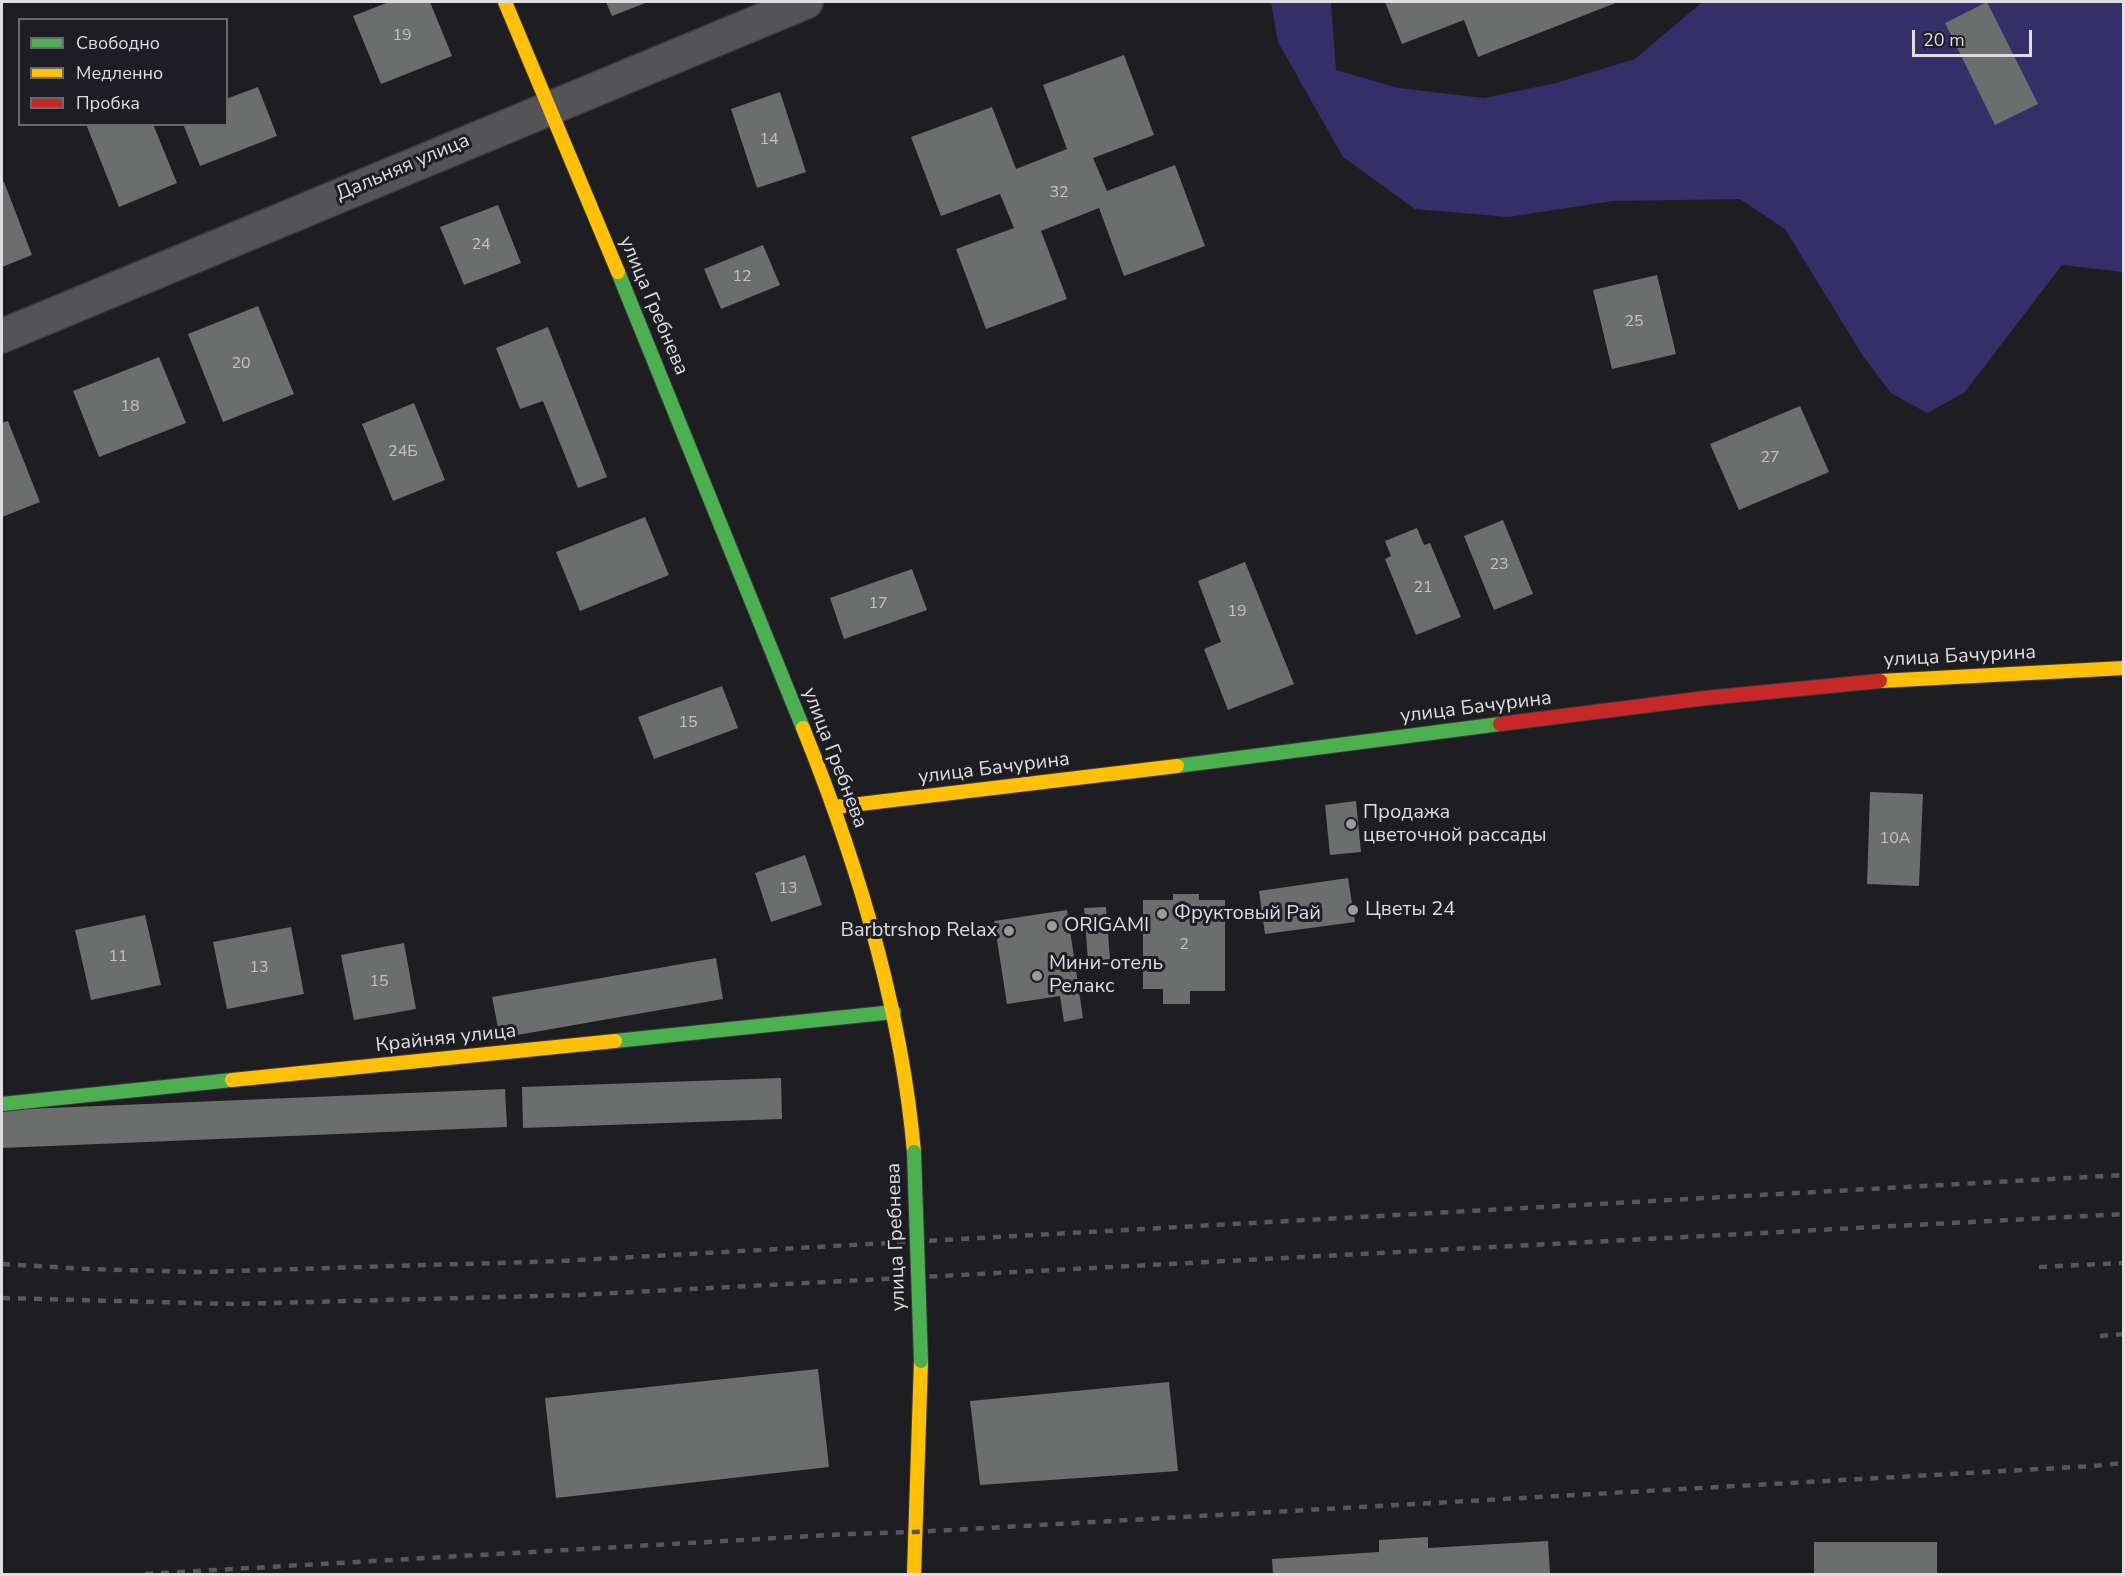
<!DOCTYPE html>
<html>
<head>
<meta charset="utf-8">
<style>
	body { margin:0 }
	#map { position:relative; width:2125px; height:1576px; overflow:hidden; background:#1e1e22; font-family:"Nunito Sans",sans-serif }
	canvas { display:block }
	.frame { position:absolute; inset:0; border:3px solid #dedee2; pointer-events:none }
	.legend { position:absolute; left:18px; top:18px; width:210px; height:108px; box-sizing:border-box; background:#1d1d23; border:2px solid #6a6a6f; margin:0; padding:8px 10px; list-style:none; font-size:18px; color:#dedee2 }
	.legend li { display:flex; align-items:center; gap:12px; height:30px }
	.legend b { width:30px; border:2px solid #6a6a6f }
	.scale { position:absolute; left:1912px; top:30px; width:120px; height:27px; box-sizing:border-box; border:3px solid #dedee2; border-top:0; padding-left:8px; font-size:18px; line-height:21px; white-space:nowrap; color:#dedee2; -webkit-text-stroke:4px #1d1d23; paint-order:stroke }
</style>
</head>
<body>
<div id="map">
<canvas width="2125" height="1576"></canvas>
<div class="frame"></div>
<ul class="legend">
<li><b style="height:8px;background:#4caf50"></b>Свободно</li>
<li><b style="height:8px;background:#ffc107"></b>Медленно</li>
<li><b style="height:8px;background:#c62828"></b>Пробка</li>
</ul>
<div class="scale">20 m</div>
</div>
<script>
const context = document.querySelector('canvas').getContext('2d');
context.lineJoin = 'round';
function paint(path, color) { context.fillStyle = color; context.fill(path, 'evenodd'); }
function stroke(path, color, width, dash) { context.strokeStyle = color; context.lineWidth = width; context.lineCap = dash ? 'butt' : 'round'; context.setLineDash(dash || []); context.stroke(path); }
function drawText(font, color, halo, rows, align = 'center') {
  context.font = font + ' "Nunito Sans",sans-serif'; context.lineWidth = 6; context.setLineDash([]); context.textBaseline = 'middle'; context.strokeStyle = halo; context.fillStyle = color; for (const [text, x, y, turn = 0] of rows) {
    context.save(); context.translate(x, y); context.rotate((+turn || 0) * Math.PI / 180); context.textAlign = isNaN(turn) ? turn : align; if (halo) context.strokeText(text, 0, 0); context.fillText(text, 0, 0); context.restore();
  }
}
const green = new Path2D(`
	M1271,2H1331L1336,70L1398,88L1484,98L1556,83L1635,59L1699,5L1701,2H2123V272L2062,265L1964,393L1927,413L1891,393L1863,356L1785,229L1740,199L1613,201L1508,217L1415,209L1343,157L1278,42Z`);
const building = new Path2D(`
	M389,2H430L452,56L381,84L353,16Z
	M606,2H648L612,16Z
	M1385,2H1618L1478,57L1464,20L1402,44Z
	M1987,2L2038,104L1995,125L1945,23Z
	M1124,55L1154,135L1093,158L1107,191L1175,165L1205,246L1124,276L1099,208L1041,231L1067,299L986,329L956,249L1014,228L1000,194L941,216L911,137L992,107L1016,169L1067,149L1043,85Z
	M258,87L277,136L200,166L183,124H226V99Z
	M780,92L806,172L757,188L731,109Z
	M86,124H153L177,183L119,207Z
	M4,182L32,255L2,267V183Z
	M498,205L521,263L464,285L440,227Z
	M763,245L780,285L721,309L704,269Z
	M1657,275L1676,354L1612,369L1593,290Z
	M258,306L294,394L223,422L188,334Z
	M548,327L607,477L578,488L543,401L520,409L496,348Z
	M159,357L186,423L99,457L73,391Z
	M414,403L445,480L393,501L362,424Z
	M1800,406L1829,472L1739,510L1710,444Z
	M8,421L40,502L2,517V423Z
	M645,517L669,575L580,611L556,552Z
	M1503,520L1533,594L1494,610L1464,536Z
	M1417,528L1424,545L1430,543L1461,617L1416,635L1385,559L1391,556L1385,541Z
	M1245,562L1294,684L1228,710L1204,649L1221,642L1198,581Z
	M912,569L927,610L844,639L830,598Z
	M722,686L738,728L654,759L638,717Z
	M1870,792L1923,794L1919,886L1867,884Z
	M1356,801L1361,852L1330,855L1325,805Z
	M805,855L822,905L771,922L755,873Z
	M1348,878L1355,922L1265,934L1259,891Z
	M1173,894H1199V900H1225V991H1190V1004H1163V989H1143V900H1173Z
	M1106,907L1110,959L1088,961L1084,908Z
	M1067,910L1083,1018L1064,1022L1060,996L1007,1004L994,921Z
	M145,915L161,985L91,1000L75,930Z
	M291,927L304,994L227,1009L213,942Z
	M404,943L416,1009L354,1020L341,955Z
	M716,958L723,999L500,1038L492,997Z
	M781,1078L782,1119L523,1128L522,1087Z
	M505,1089L507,1127L2,1148V1110Z
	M818,1369L829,1467L556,1498L545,1398Z
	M1169,1382L1178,1471L980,1485L970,1401Z
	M1428,1537V1548L1548,1541L1550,1574H1273L1272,1559L1379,1552V1540Z
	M1814,1542H1937V1574H1814Z`);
const street = new Path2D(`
	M2,336L806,2`);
const fast = new Path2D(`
	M618,272L803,728
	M1177,766L1500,724
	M615,1041L894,1012
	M2,1104L232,1080`);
const slow = new Path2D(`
	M505,2L618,272
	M1880,681L2124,668
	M803,728C858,864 901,1006 914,1152
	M835,807L1177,766
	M232,1080L615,1041
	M914,1574L921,1361`);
const jam = new Path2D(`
	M1500,724L1706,698L1880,681`);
const rail = new Path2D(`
	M2,1264L88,1269L198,1272L561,1261L2124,1175
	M2039,1267L2124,1263
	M2,1298L234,1304L577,1295L2124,1214
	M2100,1336L2124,1334
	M145,1574L848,1534L915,1532L2093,1466L2124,1463`);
const fastBridge = new Path2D(`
	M914,1152L921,1361`);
const markers = [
	[1351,824,6,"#9b9b9f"],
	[1353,910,6,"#9b9b9f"],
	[1162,914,6,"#9b9b9f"],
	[1052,926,6,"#9b9b9f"],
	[1009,931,6,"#9b9b9f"],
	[1037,976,6,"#9b9b9f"]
];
const numberNames = [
	["19",402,36],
	["14",769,140],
	["32",1059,193],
	["24",481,245],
	["12",742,277],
	["25",1634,322],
	["20",241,364],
	["18",130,407],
	["24Б",403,452],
	["27",1770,458],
	["23",1499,565],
	["21",1423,588],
	["17",878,604],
	["19",1237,612],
	["15",688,723],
	["10А",1895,839],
	["13",788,889],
	["2",1184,945],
	["11",118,957],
	["13",259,968],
	["15",379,982]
];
const streetNames = [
	["Дальняя улица",403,168,-23],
	["улица Гребнева",653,306,67],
	["улица Бачурина",1960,657,-3],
	["улица Бачурина",1476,708,-7],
	["улица Гребнева",834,758,69],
	["улица Бачурина",994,769,-7],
	["Крайняя улица",446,1039,-6],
	["улица Гребнева",897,1237,-92]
];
const poiNames = [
	["Продажа",1363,813],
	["цветочной рассады",1363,836],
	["Цветы 24",1365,910],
	["Фруктовый Рай",1174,914],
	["ORIGAMI",1064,926],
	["Barbtrshop Relax",997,931,"right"],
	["Мини-отель",1049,964],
	["Релакс",1049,987]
];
paint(green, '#362e69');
paint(building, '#6c6d6d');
stroke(street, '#3b3b3e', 36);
stroke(fast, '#3b3b3e', 16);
stroke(slow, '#3b3b3e', 16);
stroke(jam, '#3b3b3e', 16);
stroke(street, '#545457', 33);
stroke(fast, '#4caf50', 14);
stroke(slow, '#ffc107', 14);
stroke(jam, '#c62828', 14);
stroke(rail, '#575759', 4.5, [8, 8]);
stroke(fastBridge, '#3b3b3e', 16, []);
stroke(fastBridge, '#4caf50', 14);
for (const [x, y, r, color] of markers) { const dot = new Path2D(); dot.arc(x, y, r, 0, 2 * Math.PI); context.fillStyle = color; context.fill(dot); stroke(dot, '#1d1d23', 2); }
drawText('16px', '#c2c2c5', null, numberNames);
drawText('20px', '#dedee2', '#1d1d23', streetNames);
drawText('20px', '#dedee2', '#1d1d23', poiNames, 'left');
</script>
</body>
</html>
